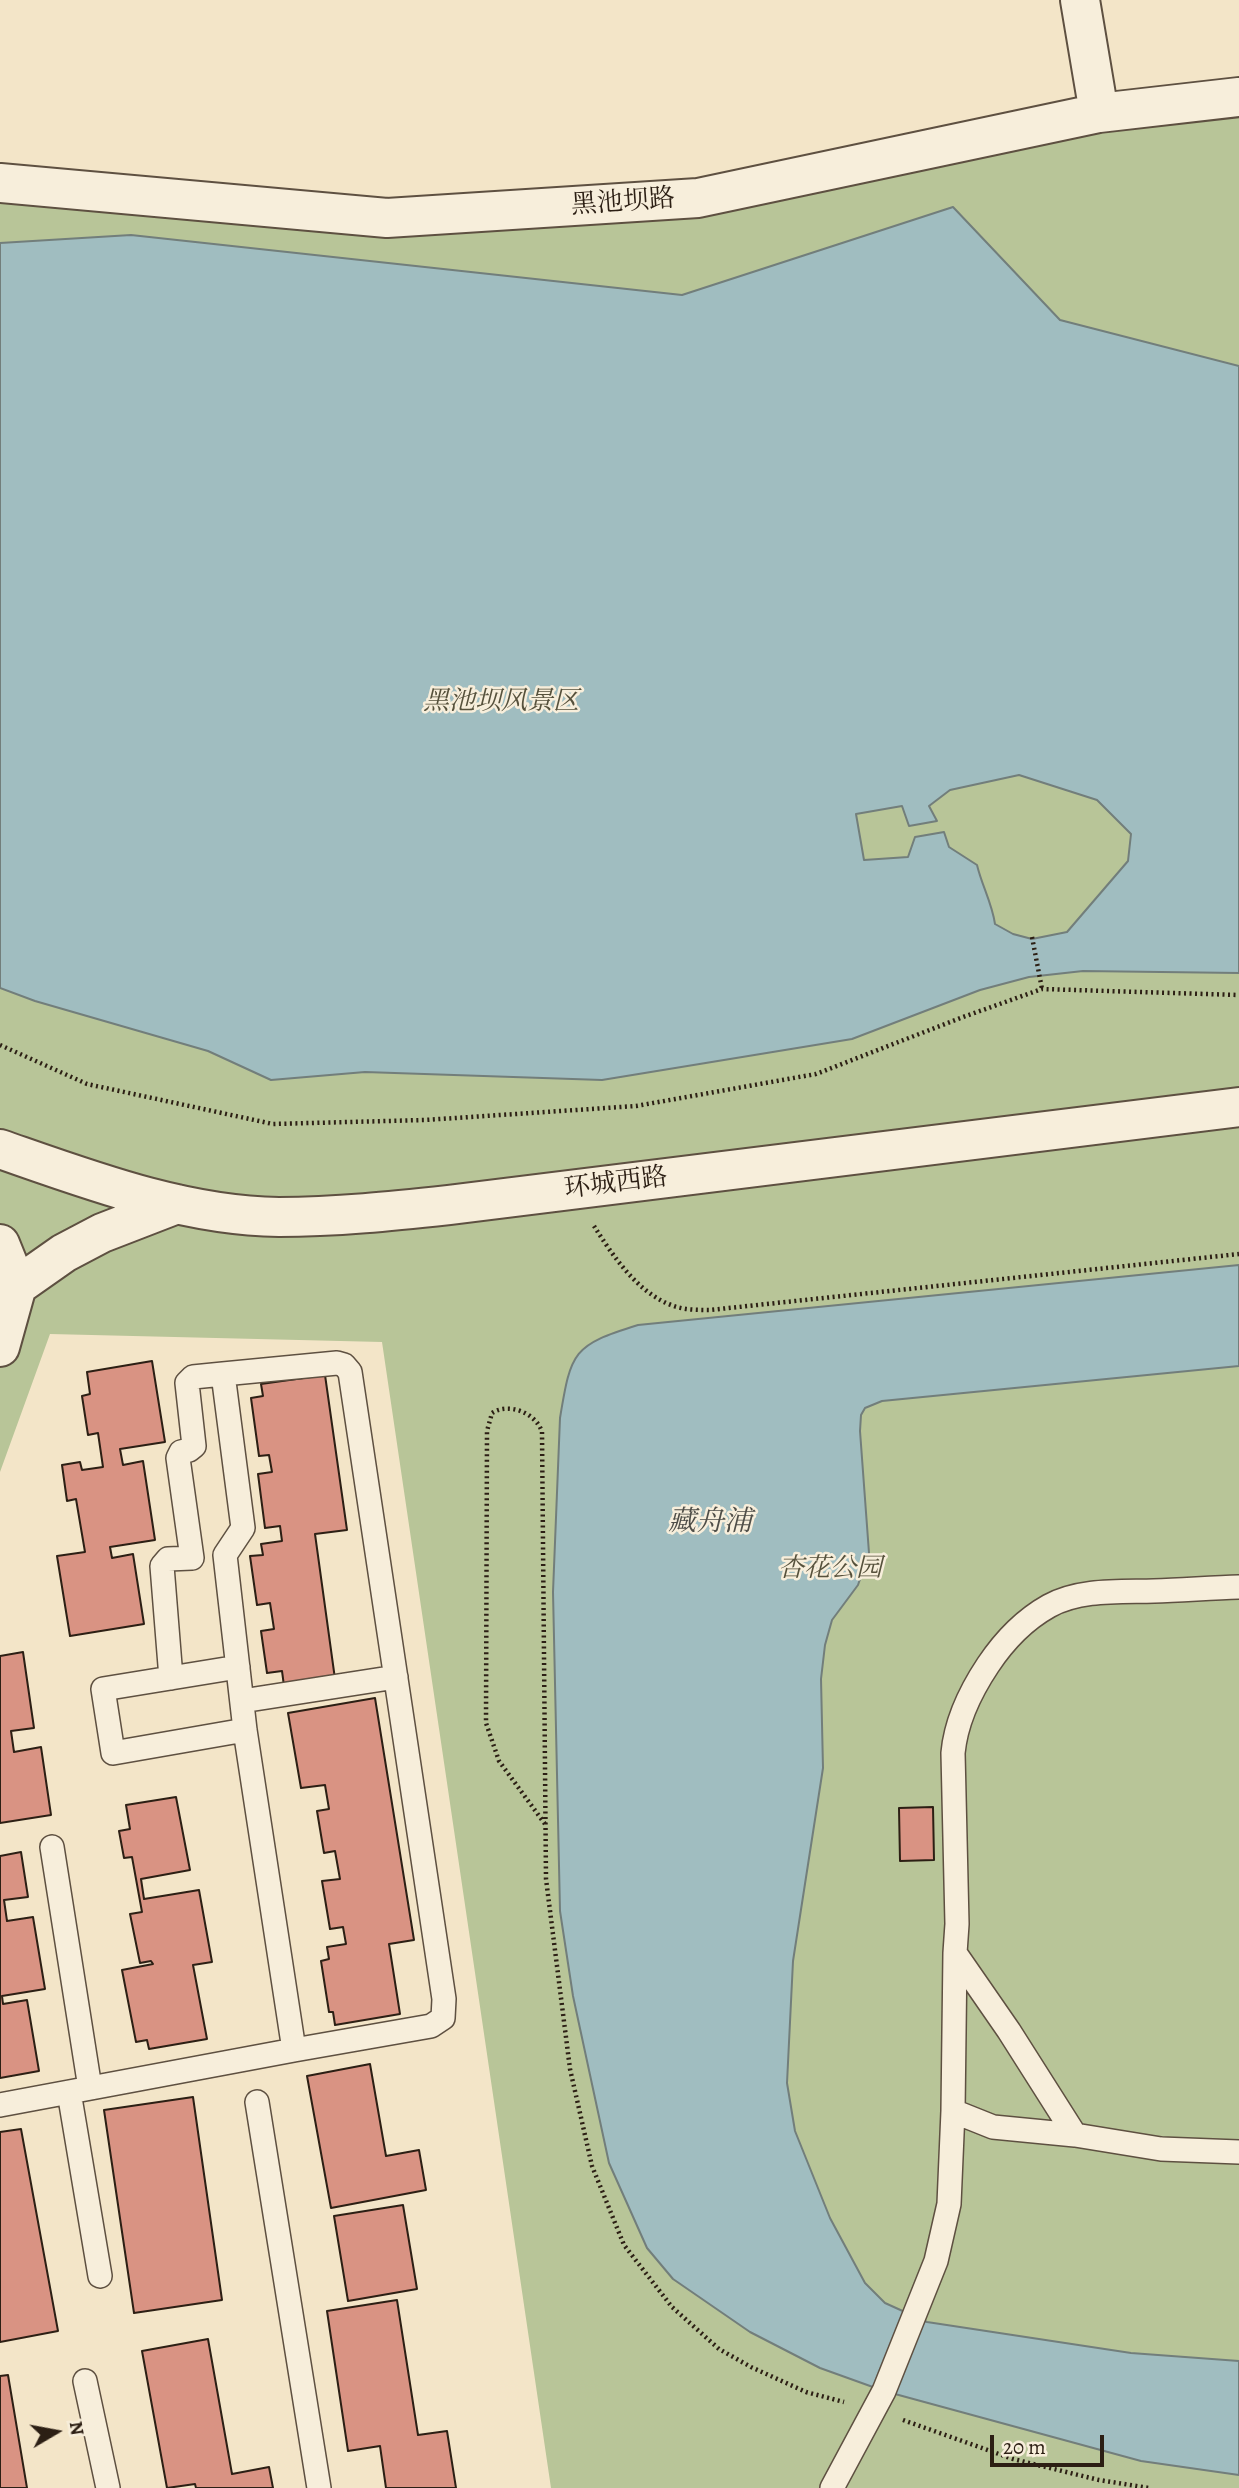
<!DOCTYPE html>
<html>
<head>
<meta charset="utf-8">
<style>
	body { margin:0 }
	#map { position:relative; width:1239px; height:2488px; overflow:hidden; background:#f3e5c8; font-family:Alegreya,serif }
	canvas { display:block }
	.north { position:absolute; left:21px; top:2397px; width:70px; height:70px; -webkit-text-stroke:5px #f7eedb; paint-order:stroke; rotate:80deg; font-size:19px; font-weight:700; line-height:28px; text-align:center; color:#2c1f14 }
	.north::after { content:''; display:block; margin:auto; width:24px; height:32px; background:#2c1f14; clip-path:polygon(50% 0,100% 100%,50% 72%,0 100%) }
	.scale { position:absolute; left:990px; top:2435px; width:114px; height:32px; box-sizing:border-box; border:4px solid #2c1f14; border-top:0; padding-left:9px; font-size:21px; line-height:24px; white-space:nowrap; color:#2c1f14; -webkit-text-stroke:5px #f7eedb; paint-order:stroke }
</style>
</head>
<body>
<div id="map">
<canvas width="1239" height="2488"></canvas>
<div class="north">N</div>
<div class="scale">20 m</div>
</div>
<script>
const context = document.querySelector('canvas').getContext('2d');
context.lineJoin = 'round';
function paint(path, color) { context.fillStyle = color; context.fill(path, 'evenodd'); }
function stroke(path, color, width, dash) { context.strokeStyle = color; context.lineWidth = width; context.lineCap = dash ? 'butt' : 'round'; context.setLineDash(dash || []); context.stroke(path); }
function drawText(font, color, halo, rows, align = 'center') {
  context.font = font + ' Alegreya,"Noto Serif SC",serif'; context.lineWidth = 5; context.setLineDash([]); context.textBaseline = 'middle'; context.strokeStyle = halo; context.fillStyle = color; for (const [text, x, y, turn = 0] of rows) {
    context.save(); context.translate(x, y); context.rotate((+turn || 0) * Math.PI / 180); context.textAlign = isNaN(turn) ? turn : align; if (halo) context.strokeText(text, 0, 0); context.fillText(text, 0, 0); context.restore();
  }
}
const green = new Path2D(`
	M1239,97V2488H551L382,1342L50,1334L0,1472V183L387,217L698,198Z`);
const water = new Path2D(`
	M953,207L1060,320L1239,366V973L1083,971L1029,977L980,990L852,1039L602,1080L365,1072L271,1080L208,1051L35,1001L0,988V243L131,235L682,295ZM1019,775L1097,800L1131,834L1128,861L1067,932L1032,939L1013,934L995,924C992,903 982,886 977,865L949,847L944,832L915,837L908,857L864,860L856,814L902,806L909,826L937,821L929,806L950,790Z
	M1239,1265V1366L882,1401L865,1408L861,1415L860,1431L869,1553L858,1585L832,1620L825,1645L821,1679L823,1768L793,1961L787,2083L795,2131L830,2218L865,2283L885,2303L927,2322L1131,2353L1239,2361V2475L1141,2461L884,2391L820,2368L750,2332L673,2279L647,2248L609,2163L573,1996L560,1911L553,1592L560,1418C571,1351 573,1345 638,1325Z`);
const building = new Path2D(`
	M152,1361L165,1442L120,1449L123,1465L143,1461L155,1540L110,1547L112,1558L133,1554L144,1624L70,1636L57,1556L85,1552L76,1499L67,1501L62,1465L80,1462L82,1470L103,1467L98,1433L88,1435L82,1396L90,1394L87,1372Z
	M325,1375L347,1530L315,1534L335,1679L284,1686L282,1671L267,1673L261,1631L274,1629L270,1603L257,1605L250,1556L263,1555L261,1544L282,1541L280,1526L265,1528L258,1474L272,1472L269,1455L259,1456L251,1398L263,1396L261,1384Z
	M23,1652L34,1728L11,1731L14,1752L41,1747L51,1815L0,1823V1656Z
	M375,1698L414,1940L389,1944L400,2014L335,2025L333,2012H329L321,1961L329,1959L327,1947L346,1944L343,1927L330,1929L322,1881L340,1879L335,1851L324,1853L317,1811L329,1809L325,1785L301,1788L288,1713Z
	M176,1797L190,1870L141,1879L144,1899L199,1890L212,1962L193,1965L207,2039L149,2049L147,2040L136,2042L122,1970L153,1964L151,1961L140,1963L130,1914L142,1912L132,1857L124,1858L119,1831L130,1829L126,1805Z
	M933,1807L934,1860L900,1861L899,1808Z
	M21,1852L28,1897L4,1900L7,1921L33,1917L45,1989L2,1996L3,2004L27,2000L39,2071L0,2078V1856Z
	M370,2064L386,2156L419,2150L426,2190L331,2208L307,2076Z
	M193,2097L222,2300L134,2313L104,2110Z
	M21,2129L58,2331L0,2342V2132Z
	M403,2205L417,2289L348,2301L334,2216Z
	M397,2300L418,2435L447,2431L456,2488H386L380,2446L348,2451L327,2311Z
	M208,2339L232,2474L269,2467L273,2488H196L195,2484L167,2488L142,2351Z
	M8,2375L27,2488H0V2376Z`);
const path = new Path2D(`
	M1032,937L1042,989
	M0,1045L87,1084L273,1124L425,1120L636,1106L816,1074L963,1017L1042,989L1239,995
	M594,1226C613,1256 637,1292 671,1305C683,1310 697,1310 710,1310L1239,1254
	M545,1824L499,1761L486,1723L487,1431L492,1413C509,1402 536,1413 542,1432L546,1879L570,2069L592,2166L624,2245L672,2307L719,2349L751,2367L806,2392L844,2402
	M903,2420L1013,2459L1099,2480L1149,2488`);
const service = new Path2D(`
	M223,1374L337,1363L344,1365L350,1372L444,1999L443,2018L431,2026L294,2050
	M1239,1587C1211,1588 1182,1590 1154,1591C1119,1592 1080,1589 1049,1606C1024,1620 1004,1641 988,1665C970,1692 956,1721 953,1753L957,1924L955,1953L953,2111L993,2127L1075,2135L1161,2149L1239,2152
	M238,1667L103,1689L113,1753L245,1730
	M242,1701L396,1677
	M52,1847L90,2088
	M955,1953L1009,2031L1075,2135
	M69,2092L100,2276
	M257,2102L319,2488
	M0,2105L294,2050L245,1730L225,1555L243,1528L223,1374L193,1377L187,1383L194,1446L189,1450L181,1452L178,1458L192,1558L168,1559L162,1566L171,1678
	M85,2381L108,2488
	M832,2488L884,2391L936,2261L949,2204L953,2111`);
const minor = new Path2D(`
	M1080,0L1099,113
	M0,183L387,218L698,198L1099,113L1239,97`);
const tertiary = new Path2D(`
	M0,1149C89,1180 184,1216 279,1217C336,1217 393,1211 449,1205L1239,1107
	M0,1244L17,1286
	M17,1286L64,1253L102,1233L177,1204
	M0,1347L17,1286`);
const streetNames = [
	["黑池坝路",623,203,-4],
	["环城西路",616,1184,-7]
];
const parkNames = [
	["黑池坝风景区",501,703],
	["杏花公园",830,1570]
];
const waterNames = [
	["藏舟浦",710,1523]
];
paint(green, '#b8c598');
paint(water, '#a0bdc0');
stroke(water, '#727e7b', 2);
paint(building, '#d99383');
stroke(building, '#2c1f14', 2);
stroke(service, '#5e5041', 26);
stroke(minor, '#5e5041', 42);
stroke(tertiary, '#5e5041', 42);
stroke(path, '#2c1f14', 4.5, [2, 3.5]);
stroke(service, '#f7eedb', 23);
stroke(minor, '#f7eedb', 38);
stroke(tertiary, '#f7eedb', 38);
drawText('26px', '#2c1f14', '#f7eedb', streetNames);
drawText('italic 26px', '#56513c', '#f7eedb', parkNames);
drawText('italic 28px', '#4f4e48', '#f7eedb', waterNames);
</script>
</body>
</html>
